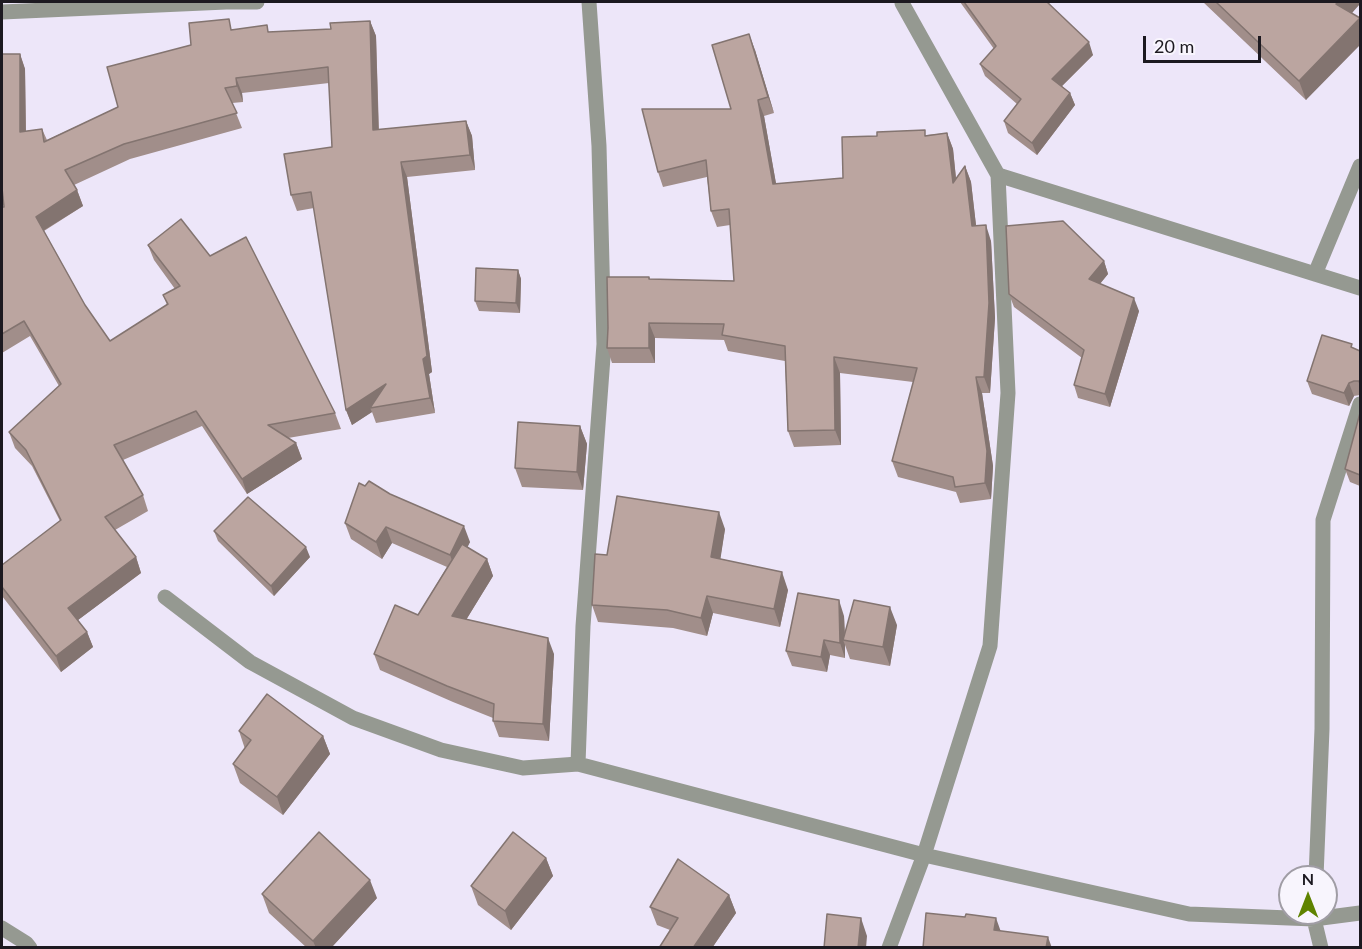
<!DOCTYPE html>
<html>
<head>
<meta charset="utf-8">
<style>
	body { margin:0 }
	#map { position:relative; width:1362px; height:949px; overflow:hidden; background:#ede6f9; font-family:Lato,sans-serif }
	canvas { display:block }
	.frame { position:absolute; inset:0; border:3px solid #1c1920; pointer-events:none }
	.north { position:absolute; left:1278px; top:865px; width:60px; height:60px; box-sizing:border-box; background:#f8f5fd; border:2px solid #a09da5; border-radius:50%; rotate:0deg; font-size:16px; font-weight:700; line-height:24px; text-align:center; color:#1c1920 }
	.north::after { content:''; display:block; margin:auto; width:21px; height:27px; background:#5f8300; clip-path:polygon(50% 0,100% 100%,50% 72%,0 100%) }
	.scale { position:absolute; left:1143px; top:36px; width:118px; height:27px; box-sizing:border-box; border:3px solid #1c1920; border-top:0; padding-left:8px; font-size:18px; line-height:21px; white-space:nowrap; color:#1c1920; -webkit-text-stroke:4px #f8f5fd; paint-order:stroke }
</style>
</head>
<body>
<div id="map">
<canvas width="1362" height="949"></canvas>
<div class="frame"></div>
<div class="north">N</div>
<div class="scale">20 m</div>
</div>
<script>
const context = document.querySelector('canvas').getContext('2d');
context.lineJoin = 'round';
function stroke(path, color, width, dash) { context.strokeStyle = color; context.lineWidth = width; context.lineCap = dash ? 'butt' : 'round'; context.setLineDash(dash || []); context.stroke(path); }
function paint(path, color) { context.fillStyle = color; context.fill(path, 'evenodd'); }
const street = new Path2D(`
	M902,3L998,175L1360,288
	M2,12L226,2H257
	M1315,274L1360,166
	M165,597L250,662L353,718L441,750L523,768L578,764L924,855L1189,914L1314,919L1360,913
	M578,764L583,626L604,344L599,146L589,2
	M1316,877L1322,729L1323,520L1360,404
	M1314,913V919L1321,948
	M2,928L26,943L30,948
	M889,948L924,855L990,646L1008,393L998,175`);
const wall = new Path2D(`
	M960,2H1048L1093,55L1062,86L1070,93L1075,105L1037,155L1008,133L1004,121L1017,104L985,76L980,64L994,49Z
	M1203,2H1360L1352,13L1306,100Z
	M370,21L376,36L379,130L466,121L472,136L475,170L407,177L432,372L429,374L435,413L376,423L372,412L352,425L346,410L314,208L297,211L291,195L332,147L329,83L242,93L243,102L232,103L242,128L130,159L74,185L77,190L83,206L44,231L85,305L110,341L167,305L163,295L175,289L154,260L148,245L210,256L335,413L341,429L288,438L296,443L302,459L247,494L202,426L123,460L143,495L148,511L115,530L136,557L141,573L78,620L87,632L93,647L61,672L2,596V565L60,521L32,466L15,448L9,432L59,386L30,336L2,353V207H4L20,54L25,69L26,131L42,129L47,140L118,107L191,45L233,29L270,32L331,29Z
	M755,50L774,113L764,116L776,184L843,178L927,135L947,133L953,149L956,178L965,166L971,182L976,226L991,241L995,318L990,393H982L993,466L991,499L960,503L956,492L898,477L892,461L913,382L840,373L841,445L794,447L788,431L785,361L728,351L724,340L655,338V363H612L607,348L649,277L650,279L734,281L730,225L717,227L711,211L707,177L663,187L658,172L731,109Z
	M1104,261L1108,274L1100,284L1139,311L1110,407L1078,398L1074,385L1082,358L1014,307L1009,294Z
	M518,270L521,279L520,313L479,311L475,301Z
	M1353,348L1360,351V395L1354,396L1349,406L1312,394L1307,381Z
	M1360,413V486L1350,482L1345,469Z
	M580,426L587,444L583,490L522,487L515,468Z
	M359,483L470,542L467,547L487,559L493,576L466,620L554,654L549,741L499,737L493,721V718L453,702L380,670L374,654L418,615L447,567L392,543L382,559L351,539L345,523Z
	M725,529L720,559L788,590L780,627L713,613L707,636L673,628L598,622L592,605L607,555Z
	M214,531L310,557L274,596L218,541Z
	M844,616L845,635L897,625L890,666L850,659L845,645V658L830,655L827,672L792,666L786,651Z
	M239,731L323,736L330,754L283,815L240,783L233,764L245,749Z
	M546,858L553,876L511,930L478,905L471,886Z
	M262,894L377,898L331,948H307L269,913Z
	M729,895L736,913L712,948H659L670,930L657,925L650,907Z`);
const shadedWall = new Path2D(`
	M1338,2H1360V4L1343,23L1336,4Z
	M1360,18V45L1306,100L1299,81Z
	M370,21L376,36L379,146L373,130Z
	M749,34L755,50L774,113L768,97Z
	M1089,42L1093,55L1057,91L1052,79Z
	M20,54L25,69L26,148L20,132Z
	M236,78L242,93L243,102L237,86Z
	M1070,93L1075,105L1037,155L1032,143Z
	M758,100L764,116L779,200L773,184Z
	M466,121L472,136L475,170L470,155Z
	M947,133L953,149L958,199L953,183Z
	M401,162L407,177L432,372L429,374L435,413L430,398L423,359Z
	M965,166L971,182L978,242L972,226Z
	M77,190L83,206L41,232L36,217Z
	M986,225L991,241L995,318L990,393L984,377Z
	M1104,261L1108,274L1093,292L1089,279Z
	M518,270L521,279L520,313L516,303Z
	M1134,298L1139,311L1110,407L1105,394Z
	M649,323L655,338V363L649,348Z
	M834,357L840,373L841,445L835,430Z
	M976,377L982,393L993,466L991,499L985,483Z
	M1349,383L1354,396L1349,406L1344,393Z
	M386,384L370,408L372,412L352,425L346,410Z
	M580,426L587,444L583,490L577,472Z
	M296,443L302,459L247,494L242,479Z
	M719,512L725,529L718,575L711,557Z
	M464,526L470,542L456,571L450,555Z
	M386,527L392,543L382,559L376,542Z
	M306,547L310,557L274,596L271,586Z
	M136,557L141,573L74,623L68,608Z
	M487,559L493,576L458,633L452,616Z
	M782,572L788,590L780,627L774,609Z
	M707,596L713,613L707,636L701,618Z
	M839,600L844,616L845,640H843L845,645V658L840,643Z
	M890,607L897,625L890,666L883,647Z
	M87,632L93,647L61,672L56,656Z
	M548,638L554,654L549,741L543,724Z
	M824,640L830,655L827,672L821,657Z
	M323,736L330,754L283,815L277,797Z
	M546,858L553,876L511,930L505,911Z
	M370,880L377,898L331,948H316L313,941Z
	M729,895L736,913L712,948H693Z
	M861,918L867,936L866,948H858Z
	M996,918L1001,932L994,930Z
	M1048,937L1052,948H1046Z`);
const building = new Path2D(`
	M964,2H1047L1089,42L1052,79L1070,93L1032,143L1004,121L1021,99L980,64L996,46Z
	M1216,2H1338L1336,4L1360,18L1299,81Z
	M229,19L231,30L267,25L268,32L331,29L330,23L370,21L373,130L466,121L470,155L401,162L427,356L423,359L430,398L370,408L386,384L346,410L311,192L291,195L284,154L332,147L328,67L236,78L237,86L225,88L237,113L124,144L65,170L77,190L36,217L85,305L110,341L168,304L163,295L180,286L148,245L181,219L210,256L246,237L335,413L268,425L296,443L242,479L196,411L114,445L143,495L105,517L136,557L68,608L87,632L56,656L2,587V565L61,520L26,450L9,432L61,384L24,321L2,334V207H4L2,188V54H20V132L42,129L44,142L118,107L107,67L191,45L189,23Z
	M749,34L768,97L758,100L773,184L843,178L842,137L877,136V132L925,130V136L947,133L953,183L965,166L972,226L986,225L989,303L984,377H976L987,451L985,483L955,487L953,477L892,461L917,368L834,357L835,430L788,431L785,346L722,335L724,324L649,323V348H607L608,328L607,277H649V279L734,281L729,209L711,211L706,160L658,172L642,109H731L712,45Z
	M1063,221L1104,261L1089,279L1134,298L1105,394L1074,385L1084,350L1009,294L1006,226Z
	M476,268L518,270L516,303L475,301Z
	M1322,335L1352,344L1351,347L1360,351V384L1359,381H1354L1349,383L1344,393L1307,381Z
	M1360,413V475L1345,469Z
	M518,422L580,426L577,472L515,468Z
	M369,481L390,494L464,526L450,555L386,527L376,542L345,523L359,483L365,486Z
	M617,496L719,512L711,557L782,572L774,609L707,596L701,618L667,610L592,605L595,554L607,555Z
	M248,497L306,547L271,586L214,531Z
	M462,544L487,559L452,616L548,638L543,724L493,721L494,704L447,686L374,654L395,605L418,615Z
	M798,593L839,600L840,643L824,640L821,657L786,651Z
	M854,600L890,607L883,647L843,640Z
	M267,694L323,736L277,797L233,764L251,740L239,731Z
	M319,832L370,880L313,941L262,894Z
	M513,832L546,858L505,911L471,886Z
	M678,859L729,895L693,948H659L678,918L650,907Z
	M926,913L965,917L966,914L996,918L994,930L1048,937L1046,948H923Z
	M827,914L861,918L858,948H824Z`);
stroke(street, '#959991', 15);
paint(wall, '#a18e8a');
paint(shadedWall, '#837470');
paint(building, '#bba5a0');
stroke(building, '#837470', 1.5);
</script>
</body>
</html>
